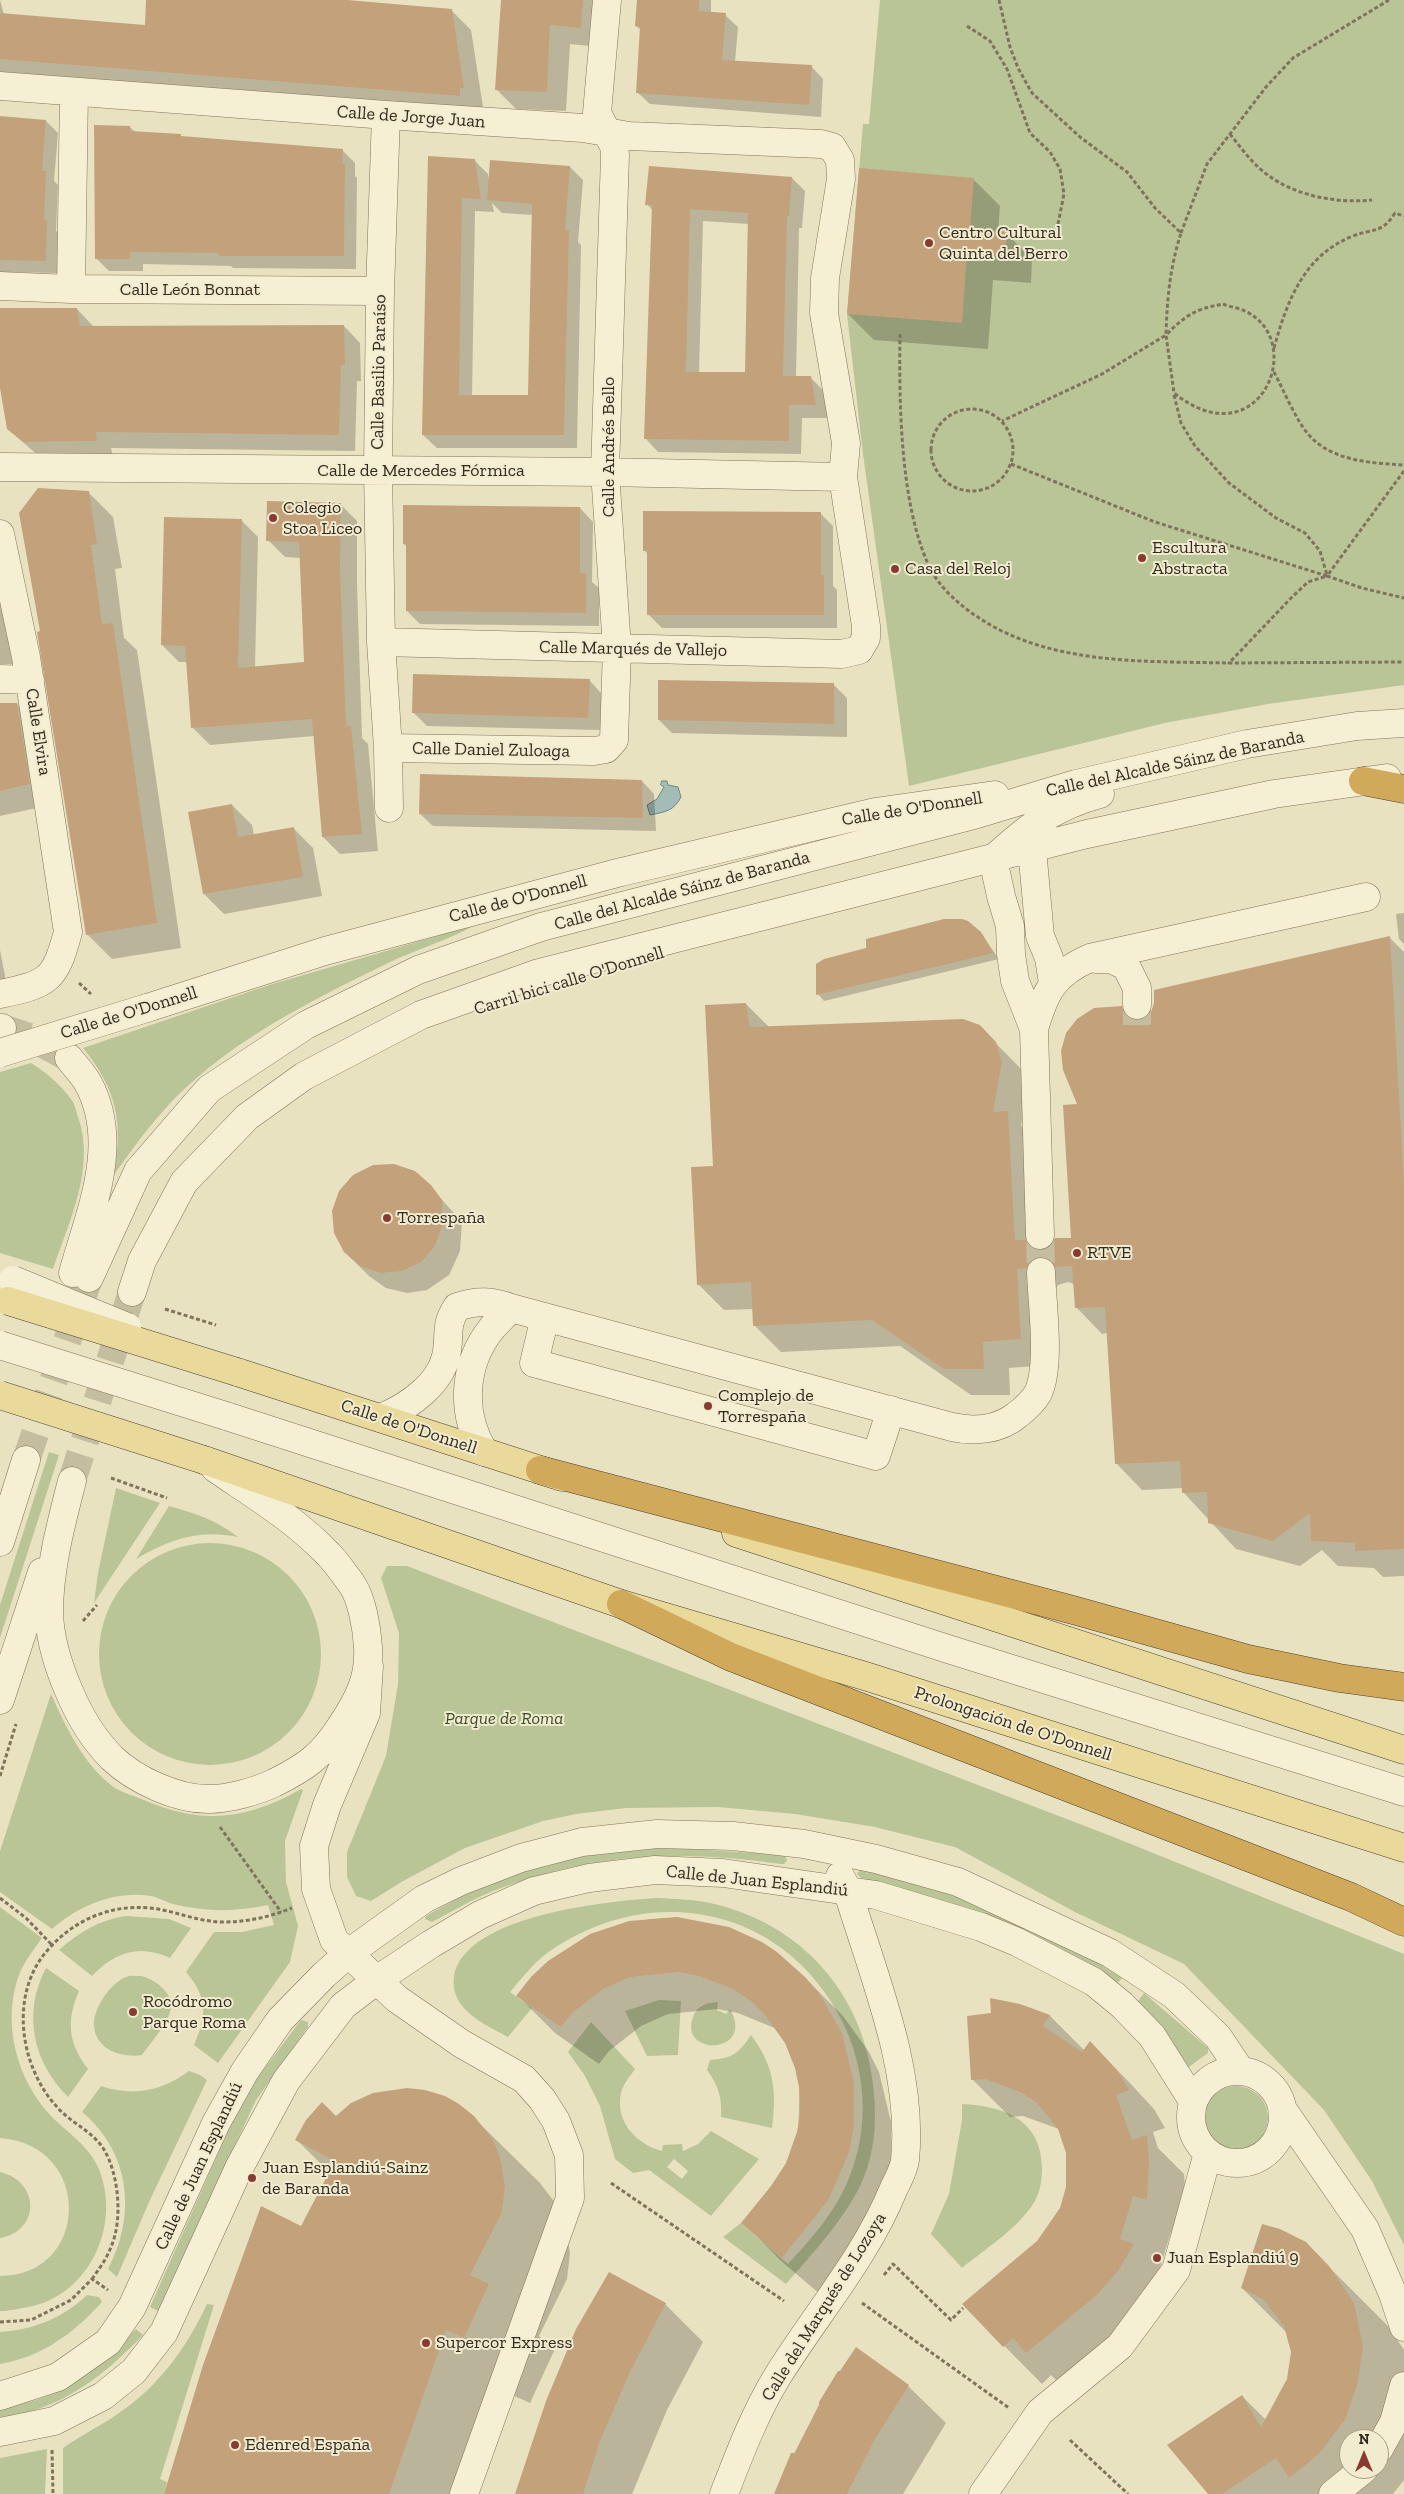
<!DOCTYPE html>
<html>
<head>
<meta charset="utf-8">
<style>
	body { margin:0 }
	#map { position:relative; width:1404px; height:2494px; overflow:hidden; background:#e9e2c1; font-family:"Zilla Slab",serif }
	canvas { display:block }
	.north { position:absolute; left:1339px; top:2429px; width:50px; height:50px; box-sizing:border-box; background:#f1ebd0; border:1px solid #a59e88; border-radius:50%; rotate:0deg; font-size:14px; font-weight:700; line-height:20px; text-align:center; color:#322a1d }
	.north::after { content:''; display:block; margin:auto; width:18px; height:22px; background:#893b31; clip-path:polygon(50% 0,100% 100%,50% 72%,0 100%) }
</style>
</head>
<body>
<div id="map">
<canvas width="1404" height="2494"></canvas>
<div class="north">N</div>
</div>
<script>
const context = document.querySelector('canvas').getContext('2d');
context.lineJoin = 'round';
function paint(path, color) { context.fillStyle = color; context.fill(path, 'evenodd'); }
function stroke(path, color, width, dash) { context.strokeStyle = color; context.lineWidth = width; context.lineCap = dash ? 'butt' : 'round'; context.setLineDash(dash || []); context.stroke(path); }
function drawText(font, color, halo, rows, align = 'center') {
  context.font = font + ' "Zilla Slab",serif'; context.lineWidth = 4; context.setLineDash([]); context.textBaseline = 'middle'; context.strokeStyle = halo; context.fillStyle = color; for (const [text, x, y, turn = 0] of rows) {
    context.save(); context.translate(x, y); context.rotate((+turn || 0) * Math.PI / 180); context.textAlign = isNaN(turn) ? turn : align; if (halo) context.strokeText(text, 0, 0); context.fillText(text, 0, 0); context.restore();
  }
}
const green = new Path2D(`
	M880,0H1404V685L1268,704L1165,723L909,786L863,454L847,314L863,124H869Z
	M475,925C447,941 417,949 388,963C319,997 249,1031 191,1083C161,1109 136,1144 113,1176C124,1123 117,1090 83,1048L269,985Z
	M31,1063C47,1073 60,1084 71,1099C75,1104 76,1111 78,1117C96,1167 69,1222 53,1269L0,1253V1072Z
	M49,1452L59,1455L0,1638V1605Z
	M116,1488L160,1503L94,1603L98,1573Z
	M169,1506C195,1513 216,1520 238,1537C197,1529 170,1540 136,1559Z
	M99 1654a111 111 0 1 1 222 0a111 111 0 1 1-222 0Z
	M387,1566H407L1111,1836L1404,1954V2245L1372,2181L1324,2110L1184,1964L1075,1912L955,1847L875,1827L795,1814L718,1807L626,1808L576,1814L543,1821L465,1848L403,1881L371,1901L356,1896L347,1877V1852L386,1756L398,1684L399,1633L381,1578Z
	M51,1694C66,1727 84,1766 115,1788C123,1793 135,1796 144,1800C201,1825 247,1820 301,1789L303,1790L285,1841L286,1882L298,1926L290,1962L218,2063L194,2045C207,2015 208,1998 186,1972L214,1932H242L274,1925L268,1905C235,1912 205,1912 173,1904C165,1902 158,1897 151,1896C115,1890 78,1906 52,1929L0,1892V1851Z
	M664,1847L784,1855L787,1860L784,1864H781C674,1849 588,1853 486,1894C467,1902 450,1913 432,1922L425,1919L426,1916C474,1888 528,1863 585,1855C611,1851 638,1849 664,1847Z
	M861,1868C952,1892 1044,1924 1122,1978L1116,1985L1022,1932L951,1903L861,1878L857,1874Z
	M657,1898C675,1899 693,1899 710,1903C801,1923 863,1993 873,2084C877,2119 876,2151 861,2184C843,2221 813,2253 786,2284L723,2237L741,2223L788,2264C812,2238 836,2211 849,2178C870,2127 866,2069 842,2021C785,1907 652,1880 550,1951C534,1962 522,1978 510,1992L532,2008L508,2037C484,2024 449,2009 454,1976C465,1915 608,1901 657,1898Z
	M0,1907L42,1938C35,1948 27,1958 21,1970C0,2019 16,2080 52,2117C68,2133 88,2145 98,2167C120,2218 96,2283 43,2303C31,2307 18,2309 5,2311H0V2276C90,2276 94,2145 0,2138Z
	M126,1916L169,1919L191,1928L170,1958C139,1944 115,1952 92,1976L59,1950C79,1932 99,1920 126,1916Z
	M46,1968L79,1991C66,2021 68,2043 88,2069L68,2097C33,2062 22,2013 46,1968Z
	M141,1976C154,1979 173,1992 171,2008C168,2024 151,2042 142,2055C123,2058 97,2051 94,2027C92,2010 110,1983 126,1977C130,1975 136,1976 141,1976Z
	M1144,1993L1208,2048V2053L1186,2069L1136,2004Z
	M659,2000L681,2001L678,2055L647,2056L625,2011Z
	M718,2002L717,2010L726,2014L730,2009C756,2055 678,2057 693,2017C697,2005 707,2003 718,2002Z
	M301,2020L308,2022V2027L256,2100L158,2311L150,2307L233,2120L258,2077Z
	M591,2022L635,2069C630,2076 623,2084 621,2093C615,2122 636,2144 662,2151L663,2145L682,2144L683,2151L698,2144L711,2131L759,2159L711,2216L649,2170L633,2173L615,2159L600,2106L585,2076L568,2052ZM674,2159L688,2171L682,2179L667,2167Z
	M751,2035C774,2066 777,2090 772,2128L721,2117C722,2098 719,2086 707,2070L710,2060C733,2058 738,2054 751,2035Z
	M189,2071L200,2075L207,2080L149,2202L117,2277L108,2269C137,2215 130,2152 82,2112L101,2086C134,2097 162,2091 189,2071Z
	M1204 2118a32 32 0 1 1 64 0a32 32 0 1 1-64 0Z
	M962,2104C1003,2106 1041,2119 1042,2167C1042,2182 1040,2195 1031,2207C1014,2231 984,2250 962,2268L931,2234L949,2194L962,2120Z
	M0,2172C40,2181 41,2231 0,2238Z
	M87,2295L99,2297L102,2302C74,2333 42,2357 0,2364V2332C33,2330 63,2318 87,2295Z
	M207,2304L214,2305L160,2479L167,2482L164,2494H63V2448C81,2435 101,2426 119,2413C159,2386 187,2347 207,2304Z
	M136,2329L143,2335C104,2376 58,2412 0,2417V2407C58,2402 99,2370 136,2329Z
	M47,2449L45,2494H0V2458Z`);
const water = new Path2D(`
	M662,781H667L668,785L678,787L681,797C674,811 665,812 650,815L647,805L657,799L664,787L661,785Z`);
const shadow = new Path2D(`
	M0,0L4,15L146,26L147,0H332L451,10L471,30L483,107H480L479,116L0,77Z
	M502,0H603L600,47L570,44L566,111L516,109L496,89Z
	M638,0H711V13L725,15L738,27L735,62L811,66L823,79L821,117L650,104L637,92L641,30L636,26Z
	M0,117L46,121L58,133L54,181L58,185L56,231L59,233L58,273L0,272Z
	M130,127L136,133L342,150L355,163V176L357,178L356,269L233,268L231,266L143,264V271H109L96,258Z
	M430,157L474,160L488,174L489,180L570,167L583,180L578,242L581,245L577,448H437L423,435ZM492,203L502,213L533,215L529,396H472L475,211L494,212Z
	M792,178L805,191L802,228H799L796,377H810L823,390L828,418H802L801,454L658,452L646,439L653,211L647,204ZM703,221L749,224L746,373H699Z
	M973,179L1000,206L998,232L1006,233L1032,259L1031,283L993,280L988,349L874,340L848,314Z
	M0,309H77L94,327L344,326L360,343L361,381H357L355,451L111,448L113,457L41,458L8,429L0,381Z
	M88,492L113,517L122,568L115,569L124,638L137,650L181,948L112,959L87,934L41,632Z
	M340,504L357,521V584L362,738L368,744L378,851L340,854L323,837L314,736L210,745L193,728L187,662H179L162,645L241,520L258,537L255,668L306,664L301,558L285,557L268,540Z
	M580,508L593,522L592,582L599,588V626L420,624L407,611L408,548L404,544Z
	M820,513L833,526V586L837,590V628H662L649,615V555L644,550Z
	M0,591L13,664H0Z
	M589,680L602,694L601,730L427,726L413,712Z
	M833,684L847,698V737L672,733L659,720Z
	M0,704H17L38,726L50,805L0,816Z
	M642,781L654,794L656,831L433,826L420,814Z
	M232,805L252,825L254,835L293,828L313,848L322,896L224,914L204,894Z
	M1404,913V944L1399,939L1396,914Z
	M980,933L999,959L824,1001L818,994L868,949Z
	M1389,937L1404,952V1576L1383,1577L1374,1568L1338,1566L1322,1550L1300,1566L1236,1549L1183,1492V1488L1142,1490L1116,1463L1108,1333L1102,1334L1076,1307L1074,1284L1068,1282L1058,1285L1053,1294L1047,1365L1009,1368L1010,1395H971L900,1346L781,1352L755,1326L754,1309L724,1310L698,1284L715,1167L746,1004L769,1027L979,1026L1022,1070L1027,1089L1021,1126L1034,1139L1040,1252L1072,1239L1079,1105L1121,1007L1138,1022Z
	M0,950L6,981L0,982Z
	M426,1182L462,1222L460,1251L449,1275L427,1290L407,1293L386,1288L369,1276L348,1255Z
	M677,1918L805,1978L843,2016L869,2052L879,2072L891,2122V2164L886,2190L821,2295L780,2260L743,2222L772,2187L788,2163L798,2132L800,2087L797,2067L786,2042L777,2029L738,2013L717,2009L668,2014L641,2026L609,2051L599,2064L555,2033L518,1996L616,1926L650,1919Z
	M1020,2005L1050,2016L1084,2050L1090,2043L1127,2080L1154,2109L1165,2128L1153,2132L1158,2148L1184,2174L1186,2200L1184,2236L1171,2232L1159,2271L1170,2282L1065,2389L1051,2375L1042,2384L963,2304L1038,2242L1061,2209L1068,2188V2153L1059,2129L1023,2116L1010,2117L972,2079L992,2014Z
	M336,2117H473L540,2183L559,2208L565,2224L570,2253L567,2279L539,2336L554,2351L530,2403L512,2395L478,2494H165L330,2173L297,2140Z
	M1305,2243L1389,2327L1404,2350V2480L1393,2494H1209L1242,2396L1266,2420L1288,2379L1292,2352L1287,2333L1242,2288ZM1349,2439H1379V2469H1349Z
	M665,2304L703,2342L667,2410L632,2494H517Z
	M829,2386H908L946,2423L903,2494H777L785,2471Z`);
const building = new Path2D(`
	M146,0H347L452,9L464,88H460V96L0,59V13L145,25Z
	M501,0H583L581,28L550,25L547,92L495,90Z
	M637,0H699V11L726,13L722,60L812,65L809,105L636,93L640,27L635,26Z
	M0,116L46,120L42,171H46L44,220H47L46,261L0,260Z
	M94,125L130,126V131L181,134V136L343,149L342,164H345L344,256H219V253L130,252V259H95Z
	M428,156L475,159L481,199L462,198L459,395H528L532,204L487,200L490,160L570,166L565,230H569L564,435H422Z
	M649,166L792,177L789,216H787L783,376H811L816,405H789V441L644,439L652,205H645ZM690,209L748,213L745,372H686Z
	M859,168L974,178L970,229L1007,232L1005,257L967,254L962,323L847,314Z
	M0,308H77L80,326L344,325L345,365H341L339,435L96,432L97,441L23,442L7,429L0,388Z
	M38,488L89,491L97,544L91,545L102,624L113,623L157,923L86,935L37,632L40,631L19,513Z
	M267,501L341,503L340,567L346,726H351L362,834L322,837L312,719L191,728L185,646L161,645L164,517L242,519L238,668L304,662L299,542L266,541Z
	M403,505L580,507V573H586V613L406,611V544H403Z
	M643,511L821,512V575H824V615H647V551H643Z
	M413,674L590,679L588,718L412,713Z
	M658,680L834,683V724L658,720Z
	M0,703H17L30,784L0,791Z
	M420,774L642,780L643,818L419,814Z
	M232,804L238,837L294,827L303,877L203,894L188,812Z
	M944,919H962L968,921L981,932L994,953L816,995V964L824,959L866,948V939Z
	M1390,936L1404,1184V1549L1355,1551V1543L1311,1541L1310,1513L1273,1541L1208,1523L1207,1492L1182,1493L1180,1461L1115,1464L1105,1307L1075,1308L1072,1266L1055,1267L1048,1258L1041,1256L1032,1259L1026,1268L1017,1269L1021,1339L983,1342L984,1369H944L872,1320L753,1326L751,1282L697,1285L691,1167L713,1166L705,1005L746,1003L750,1027L963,1019L980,1025L996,1042L1002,1062L993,1112L1008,1111L1015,1240H1026L1032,1248L1041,1251L1049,1248L1055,1238H1071L1063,1105L1077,1104L1063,1070L1061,1051L1066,1033L1077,1019L1094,1008L1122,1006L1124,1013L1129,1018L1137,1021L1145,1018L1151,1012L1154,1003V990Z
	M394,1164L415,1171L431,1185L442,1200V1226L435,1246L421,1262L402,1271L380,1273L360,1266L344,1252L334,1233L332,1211L339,1191L353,1175L373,1165Z
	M677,1917L729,1927L762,1942L777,1952L805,1977L819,1993L842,2033L854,2083V2126L849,2152L829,2199L782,2258L741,2223L771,2186L786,2163L797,2132L800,2116L799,2087L795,2068L785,2043L765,2015L751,2001L733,1989L699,1976L679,1972L630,1977L603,1989L572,2013L561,2027L516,1996L531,1977L548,1961L590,1934L629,1921Z
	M990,1998L1020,2004L1050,2015L1043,2026L1082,2052L1090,2041L1117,2070L1129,2090L1116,2095L1132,2140L1147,2135L1149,2162L1147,2200L1133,2196L1120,2239L1134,2244L1118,2271L1097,2295L1026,2353L1013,2338L1003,2347L962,2304L1037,2241L1060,2208L1066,2187V2153L1058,2129L1036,2102L1020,2092L985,2079L971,2080L967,2016L991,2013Z
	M407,2088L425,2090L445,2096L459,2104L474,2116L493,2140L500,2157L505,2186L502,2212L470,2275L489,2284L464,2338L446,2330L389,2494H164L203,2365L261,2206L301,2226L335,2161L295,2140L306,2120L322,2102L336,2116L351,2103L373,2093Z
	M1262,2224L1280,2229L1306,2242L1329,2266L1354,2303L1363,2346L1358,2382L1345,2420L1319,2454L1289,2478L1276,2458L1222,2494H1208L1167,2445L1242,2395L1261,2427L1287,2379L1291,2352L1284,2326L1264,2300L1241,2288Z
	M609,2272L666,2303L630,2372L600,2441L583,2494H515L546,2401L576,2329Z
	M856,2347L909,2385L875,2439L847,2494H774L791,2453H795L819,2405V2402L838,2371H840Z`);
const minorTunnel = new Path2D(`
	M1137,1005V1025
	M2,1028L32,1038L69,1058
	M1040,1235L1041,1272
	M26,1460L89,1278
	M72,1481L132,1292`);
const path = new Path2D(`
	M999,0L1010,47L1018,68L1032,93L1080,137L1127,172L1155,208L1181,233C1170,267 1167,299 1166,335L1102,374L1002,421
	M967,26L990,41L1007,69L1030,133L1050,152L1060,169L1064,194L1057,229
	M1230,134C1238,144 1246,155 1255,164C1284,194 1332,204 1372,200
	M1181,233L1207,164L1266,87L1293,58L1389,0
	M1223,304C1230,307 1239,308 1245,311C1309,341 1259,461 1174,393L1166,335C1186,315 1195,309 1223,304Z
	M900,334C899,402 900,504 929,566C938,585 953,599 969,611C1043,666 1141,661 1229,663
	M1274,348C1287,301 1304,255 1353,236C1373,228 1382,234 1395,213L1404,216
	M1274,372C1283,389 1296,420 1308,434C1331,461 1370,463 1404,465
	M1174,395L1181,423L1195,446L1229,483L1276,518L1305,533L1320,551L1327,575
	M931 450a41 41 0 1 1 82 0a41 41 0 1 1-82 0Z
	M1011,464L1155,522L1327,576L1308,582L1292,597L1229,663L1404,662
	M1404,471L1327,576L1362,588L1404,598
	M79,983L91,994
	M165,1309L216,1325
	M111,1478L167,1498
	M83,1621L97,1605
	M0,1776L16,1724
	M220,1827L281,1912
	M0,1898L26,1918L52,1945
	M611,2183L784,2301
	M884,2275L893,2264L951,2320L963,2308
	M92,2279C99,2269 107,2258 111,2247C123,2220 119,2173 103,2148C92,2131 71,2123 58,2108C20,2068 9,1996 46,1952C71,1922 108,1904 149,1908C174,1910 197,1922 223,1922C248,1922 269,1917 292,1908
	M862,2303L1009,2408
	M0,2322L31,2320L71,2300L92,2279L108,2290
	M1070,2440L1128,2494
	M52,2450L53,2494`);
const minor = new Path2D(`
	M0,86L386,115L583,128L629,136L821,144L832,147L840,160L841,179L825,278L824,313L846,443L843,477L866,626V638L859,650L842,654L381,642
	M386,115L380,291L378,471L381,642L388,748L389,808
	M0,286L71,289L380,291
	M71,289L74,92
	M0,467L605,472L843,477
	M0,534L26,657L68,932C55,980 49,984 0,994
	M0,679L30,680
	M388,748L594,751L606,749L614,740L617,648L605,472L615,155L614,146L597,113L607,0
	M1032,849L1040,936L1049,958L1053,983
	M1096,959H1111L1126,966L1137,988V1005
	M147,1008L325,951L621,872L875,812L995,795
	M0,1028H2
	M1034,1029L1015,981L1011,954L1010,926L1001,896L993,859C1027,828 1054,806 1100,794
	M69,1058C75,1066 83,1074 88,1083C121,1143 90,1212 73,1273
	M1040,1235L1034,1029C1045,992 1053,974 1090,958L1366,897
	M89,1278L138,1171L209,1089L306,1025L418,970L541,927L970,816L1076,784L1247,744L1357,726L1404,723
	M132,1292L142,1261L184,1182L247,1117L304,1076L421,1015L539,973L1087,834L1274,794L1387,778
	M545,1317L534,1363L876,1456L891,1410
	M226,1416L948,1649L1404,1792
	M381,1418C408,1407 443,1383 447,1351C450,1331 445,1326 457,1307C477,1300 493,1301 511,1308L952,1427C974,1432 999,1430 1017,1415C1025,1409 1033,1402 1038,1393C1051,1365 1042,1304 1041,1272
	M484,1452C460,1413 463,1364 492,1328C498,1321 505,1315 511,1308
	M72,1481C61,1524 49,1568 49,1613C50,1641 58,1666 69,1691C79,1715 93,1739 112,1758C135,1780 178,1800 210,1799C229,1799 257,1791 274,1783C306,1767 322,1756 341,1726C358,1701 370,1678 368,1647C367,1629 362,1598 351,1583C344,1574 337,1563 329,1555C296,1520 254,1495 215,1468
	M0,1542L26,1460
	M369,1666L366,1713L327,1805L314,1846L316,1889L334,1940L397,1999L462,2044L524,2079L542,2099L556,2121L569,2155L570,2198L464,2494
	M0,1700L42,1572
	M1191 2117a46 46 0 1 1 92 0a46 46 0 1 1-92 0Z
	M1283,2110L1365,2229L1393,2294L1404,2327
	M0,2396L58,2377L108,2342L132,2307L216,2123L245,2071L280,2020L324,1975L350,1952L424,1899L461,1881L521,1858L582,1842L657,1834L733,1836L804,1844L876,1859L958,1882L1110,1953L1174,1995L1218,2037L1240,2070
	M0,2432L54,2421L103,2396L134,2371L164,2332L239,2168L286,2081L343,2006L377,1980L431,1944L480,1915L534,1891L589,1878L655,1870L723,1873L876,1895L981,1927L1017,1942L1094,1982L1122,2005L1152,2036L1193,2101
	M1379,2449L1394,2422L1404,2386
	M724,2494C739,2455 755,2413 777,2377C816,2314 866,2257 894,2188C898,2180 904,2169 905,2160C914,2070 873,1975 847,1889L840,1876
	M983,2494L1040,2412L1120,2346L1176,2270L1208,2153
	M1333,2494L1364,2469`);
const major = new Path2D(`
	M237,1372L562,1477
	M204,1460L621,1604L865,1676L1404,1848
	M736,1533L1404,1750`);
const highway = new Path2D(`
	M1363,781L1404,789
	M540,1470L1073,1610L1248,1659L1339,1678L1404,1687
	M621,1604L731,1657L1351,1897L1404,1922`);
const minorBridge = new Path2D(`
	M0,1053L147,1008
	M13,1280L127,1327
	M0,1345L226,1416`);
const majorBridge = new Path2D(`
	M8,1301L237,1372
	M0,1395L204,1460`);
const markers = [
	[929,243,5,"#893b31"],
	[273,518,5,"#893b31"],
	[1142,558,5,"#893b31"],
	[895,569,5,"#893b31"],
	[387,1218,5,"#893b31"],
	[1077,1253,5,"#893b31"],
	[708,1406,5,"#893b31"],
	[133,2012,5,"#893b31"],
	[252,2178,5,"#893b31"],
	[1157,2258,5,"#893b31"],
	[426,2343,5,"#893b31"],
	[235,2445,5,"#893b31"]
];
const streetNames = [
	["Calle de Jorge Juan",411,117,4],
	["Calle León Bonnat",190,290],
	["Calle Basilio Paraíso",379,372,-89],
	["Calle Andrés Bello",609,447,-90],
	["Calle de Mercedes Fórmica",421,471],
	["Calle Marqués de Vallejo",633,649,1],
	["Calle Elvira",38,732,81],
	["Calle Daniel Zuloaga",491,750,1],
	["Calle del Alcalde Sáinz de Baranda",1175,764,-12],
	["Calle de O'Donnell",912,809,-9],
	["Calle del Alcalde Sáinz de Baranda",682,891,-15],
	["Calle de O'Donnell",518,899,-15],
	["Carril bici calle O'Donnell",569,981,-17],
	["Calle de O'Donnell",129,1013,-17],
	["Calle de O'Donnell",409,1427,18],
	["Prolongación de O'Donnell",1013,1724,18],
	["Calle de Juan Esplandiú",757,1881,6],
	["Calle de Juan Esplandiú",199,2166,-65],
	["Calle del Marqués de Lozoya",824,2307,-58]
];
const poiNames = [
	["Centro Cultural",939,233],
	["Quinta del Berro",939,254],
	["Colegio",283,508],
	["Stoa Liceo",283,529],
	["Escultura",1152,548],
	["Abstracta",1152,569],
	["Casa del Reloj",905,569],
	["Torrespaña",397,1218],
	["RTVE",1087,1253],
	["Complejo de",718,1396],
	["Torrespaña",718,1417],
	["Rocódromo",143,2002],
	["Parque Roma",143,2023],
	["Juan Esplandiú-Sainz",262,2168],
	["de Baranda",262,2189],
	["Juan Esplandiú 9",1167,2258],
	["Supercor Express",436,2343],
	["Edenred España",245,2445]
];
const parkNames = [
	["Parque de Roma",504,1719]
];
paint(green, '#bac597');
paint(water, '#a3bcb7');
stroke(water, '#6c8884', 1);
paint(shadow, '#0003');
paint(building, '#c3a17b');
stroke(minorTunnel, '#c4bda0', 28, [28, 14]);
stroke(minor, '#80735b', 29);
stroke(major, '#4e412f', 29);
stroke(highway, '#4e412f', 29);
stroke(path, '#80735b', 3, [4, 2.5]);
stroke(minor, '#f5efd3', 28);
stroke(major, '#e9da9c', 28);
stroke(highway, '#d0aa5a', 28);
stroke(minorBridge, '#80735b', 29, []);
stroke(majorBridge, '#4e412f', 29, []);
stroke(minorBridge, '#f5efd3', 28);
stroke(majorBridge, '#e9da9c', 28);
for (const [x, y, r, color] of markers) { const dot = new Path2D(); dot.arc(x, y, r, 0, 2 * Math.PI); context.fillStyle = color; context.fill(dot); stroke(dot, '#f1ebd0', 2); }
drawText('18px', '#322a1d', '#f1ebd0', streetNames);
drawText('18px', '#322a1d', '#f1ebd0', poiNames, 'left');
drawText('italic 18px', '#3e4c26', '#f1ebd0', parkNames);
</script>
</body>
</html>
